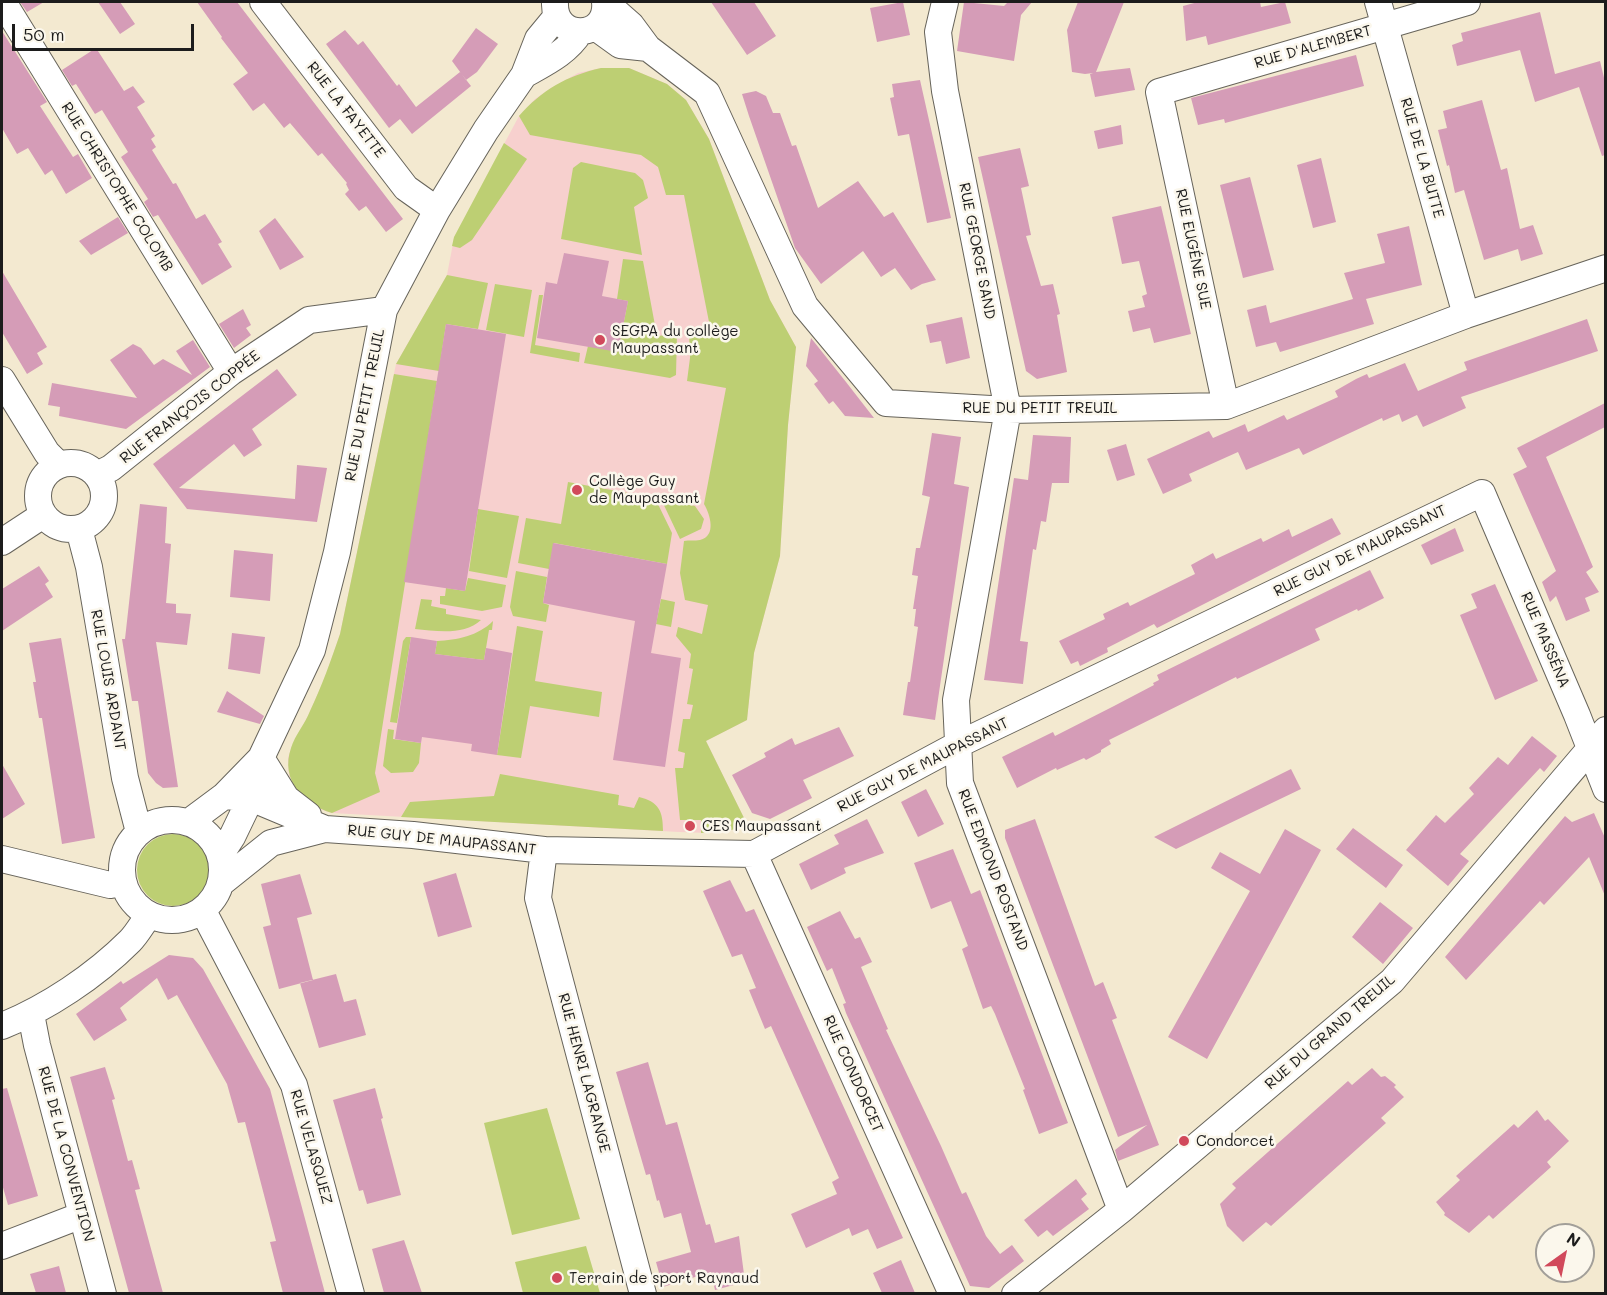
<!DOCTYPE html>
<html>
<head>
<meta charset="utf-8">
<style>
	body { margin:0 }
	#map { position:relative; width:1607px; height:1295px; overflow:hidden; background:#f3e9d0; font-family:Mali,sans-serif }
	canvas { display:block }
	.frame { position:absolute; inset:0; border:3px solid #1c1c1c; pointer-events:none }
	.north { position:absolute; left:1535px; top:1223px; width:60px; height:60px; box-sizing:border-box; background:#fbf7ec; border:2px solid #a29f99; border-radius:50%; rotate:33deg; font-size:16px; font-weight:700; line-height:24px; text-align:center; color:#1c1c1c }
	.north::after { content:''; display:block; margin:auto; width:21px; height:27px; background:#d1495b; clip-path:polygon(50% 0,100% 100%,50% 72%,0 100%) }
	.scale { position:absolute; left:12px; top:24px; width:182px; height:27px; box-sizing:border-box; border:3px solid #1c1c1c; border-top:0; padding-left:8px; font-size:18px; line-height:21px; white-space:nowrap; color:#1c1c1c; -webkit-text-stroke:4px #fbf7ec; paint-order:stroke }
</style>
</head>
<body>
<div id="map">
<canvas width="1607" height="1295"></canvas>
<div class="frame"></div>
<div class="north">N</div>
<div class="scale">50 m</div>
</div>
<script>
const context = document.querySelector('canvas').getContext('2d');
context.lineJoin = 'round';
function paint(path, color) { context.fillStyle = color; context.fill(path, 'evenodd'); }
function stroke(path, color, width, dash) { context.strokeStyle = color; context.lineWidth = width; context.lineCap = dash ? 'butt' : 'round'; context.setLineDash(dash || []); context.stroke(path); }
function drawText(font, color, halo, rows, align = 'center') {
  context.font = font + ' Mali,sans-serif'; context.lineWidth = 5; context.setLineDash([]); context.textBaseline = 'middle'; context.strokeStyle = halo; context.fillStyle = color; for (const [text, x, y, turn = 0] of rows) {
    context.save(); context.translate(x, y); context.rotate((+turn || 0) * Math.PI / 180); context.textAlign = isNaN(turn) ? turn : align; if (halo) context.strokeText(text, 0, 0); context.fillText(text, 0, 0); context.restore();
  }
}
const built = new Path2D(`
	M601,68H629L667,84L686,100L709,139L770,300L796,347L788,425L780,556L754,653L747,720L706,741L748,826L709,833L679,832L332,813L317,808L289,776L288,758L292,746L309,714L326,675L340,634L396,364L447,275L454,238L519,116L535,99L551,88L578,73Z`);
const green = new Path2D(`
	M601,68H629L667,84L686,100L709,139L770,300L796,347L788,425L780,556L754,653L747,720L706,741L748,826L739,829L701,833V820H680L675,768H683L685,753L678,751L683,719H690L693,705L687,704L693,669L689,668L691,654L676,636L678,627L702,634L708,605L685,600L680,573L684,541C689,540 695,541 700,540C717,536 710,514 704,504L726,388L687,381L690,358L689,332L705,330L709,322L684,195H666L658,167L641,155L530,135L519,116C542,90 566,76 601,68Z
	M504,143L527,159L472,240L460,248L452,246L454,237Z
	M581,162L635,173L643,180L648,198L634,207L642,255L561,239L573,168Z
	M623,259L643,261L657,336L677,334L676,375L670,378L584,363L588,346L618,351L628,301L617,299Z
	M447,275L488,283L478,329L446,324L439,371L396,364Z
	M495,284L532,290L524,337L486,330Z
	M539,295H543L535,345L580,353L579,362L530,353Z
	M394,374L437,381L375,773L380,792L332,813C303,804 280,780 291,748C295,735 305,724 310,711C322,686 331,660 340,634Z
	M568,482L655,498L672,533L667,564L554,543L549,569L518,563L526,518L561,524Z
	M661,499L695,506L704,519L701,529L680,539Z
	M478,509L519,516L507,578L469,571Z
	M516,571L547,577L543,603L549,605L546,622L513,616L510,607Z
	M468,578L506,585L502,607L482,611L440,604V596H445L446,588L465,591Z
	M421,599L432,600L431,606L446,609V614L481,620C464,636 436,631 415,629Z
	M661,599L675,602L671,627L656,624Z
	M493,621L492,630H489L484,660L435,654L437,641C457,640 478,636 493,621Z
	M517,626L543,631L535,681L602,692L599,717L530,706L521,758L497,755Z
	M406,637H411L397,723L390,722L403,641Z
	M388,729L394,730L393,739L421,743L419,763L413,772L391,773L383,766Z
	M500,774L619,795L618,805L634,808L639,797C659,802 663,811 663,831L401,817L410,802L494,796Z
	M137 870a36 36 0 1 1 72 0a36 36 0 1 1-72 0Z
	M547,1108L580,1219L512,1235L484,1123Z
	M586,1246L600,1293H523L515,1262Z`);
const building = new Path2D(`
	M20,2H44L27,12Z
	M98,2H120L135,24L120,34Z
	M197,2H237L403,219L386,232L366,206L359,211L345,194L349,190L346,184L347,183L322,153L318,156L290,123L284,128L264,103L253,111L233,84L248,73L221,38L222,37Z
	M711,2H754L776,36L747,55Z
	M903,2L910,35L877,42L870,8Z
	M964,2L1004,6L1008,2H1032L1021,15L1014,61L957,51Z
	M1078,2H1124L1096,72L1130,68L1135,90L1095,97L1090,74L1093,73L1085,74L1072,72L1067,30Z
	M1198,2H1260L1261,7L1285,2L1291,23L1208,45L1206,36L1186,41L1183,6Z
	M1540,12L1555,74L1600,61L1605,82V155L1602,156L1579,87L1535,102L1520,50L1457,66L1452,45L1463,41L1461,33Z
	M476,28L498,44L477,72L466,80L452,61Z
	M345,30L358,45L363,41L397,86L399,84L416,107L460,72L471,86L412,134L400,119L389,128L326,44Z
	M2,31L47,102L40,106L73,157L78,154L92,178L66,194L52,170L45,175L28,148L17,154L2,128Z
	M96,48L124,91L133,86L145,102L137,107L155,136L151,139L156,147L152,150L173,184L176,183L196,219L205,214L222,242L218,244L232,267L202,285L158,215L153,217L144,202L148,199L121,157L128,152L102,110L95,114L76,84L72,86L62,70Z
	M1356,55L1364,86L1225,123L1224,119L1198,125L1191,98Z
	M920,80L951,218L927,223L909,134L898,136L890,98L894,97L892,84Z
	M756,91L766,96L773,113H780L792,146L796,145L818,208L858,181L884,217L893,212L936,280L922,284L911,290L895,268L881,277L863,251L821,284L795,248L749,116L742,94Z
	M1482,100L1501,170L1507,168L1520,229L1533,225L1543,254L1521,261L1518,249L1484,260L1464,190L1455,193L1449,165L1447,166L1438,130L1447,128L1443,111Z
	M1121,125L1123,144L1098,149L1094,131Z
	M1020,148L1029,186L1021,188L1031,235L1026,236L1041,286L1053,284L1060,314L1057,315L1067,372L1037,379L1026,371L978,157Z
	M1321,158L1336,222L1313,228L1297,165Z
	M1250,177L1274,270L1243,278L1220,185Z
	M1161,206L1191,334L1154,343L1150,328L1133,332L1128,311L1145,307L1142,296L1147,294L1139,261L1122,264L1112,217Z
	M118,217L128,233L91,255L79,241Z
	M275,218L304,257L280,270L259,231Z
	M1409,226L1422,285L1366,299L1374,324L1280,352L1276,342L1256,347L1247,310L1266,305L1270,323L1353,299L1344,273L1385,263L1377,234Z
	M564,253L609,261L602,296L628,301L618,352L537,338L546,282L557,284Z
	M2,271L47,347L37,353L43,364L27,374L2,332Z
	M243,309L251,325L246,328L251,335L234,348L219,324Z
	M962,317L970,358L946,364L941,341L930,343L926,325Z
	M1587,319L1598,351L1461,397L1466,408L1423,427L1417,415L1402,422L1399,414L1383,421L1382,418L1303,455L1299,448L1246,470L1238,452L1189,474L1192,481L1163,494L1147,459L1209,431L1213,438L1245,424L1248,432L1284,415L1287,420L1338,397L1335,391L1356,379L1367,374L1369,378L1405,363L1418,391L1467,370L1464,362Z
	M446,324L506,334L465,591L404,582Z
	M811,338L846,382L874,418L845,416L833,401L829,404L814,384L818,381L806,366Z
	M193,340L210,367L126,429L59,416L60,407L48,405L52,383L137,398L110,360L133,344L141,348L154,365L163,359L192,375L176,351Z
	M277,369L297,395L252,429L262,445L244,457L234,444L179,488L295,499L297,465L327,468L317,522L187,509L153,464Z
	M1605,403V427L1546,457L1593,567L1586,572L1599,592L1585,598L1590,611L1566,621L1556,596L1550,602L1542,582L1556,571L1513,474L1527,467L1517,448Z
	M932,433L961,437L954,484L969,487L935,720L903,715L908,682H910L918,627L914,626L916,609H913L918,576L912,575L916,548H920L930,497L922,495Z
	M1033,435L1071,437L1069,483H1052L1046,522L1041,521L1036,550L1033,549L1020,641L1028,642L1023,684L984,680L1014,478L1028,480Z
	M1126,444L1135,475L1117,481L1107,450Z
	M140,504L167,507L165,543L171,544L166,603L176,604V613L191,614L187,645L156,642L178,787L163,788L156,783L148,773L138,701H132L122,639H125Z
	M1332,518L1341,534L1157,628L1154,624L1107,648L1108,652L1080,666L1078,661L1071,664L1059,641L1105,619L1103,614L1128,602L1130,606L1195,574L1191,565L1213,553L1216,559L1261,538L1263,542L1289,529L1292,537Z
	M1455,528L1464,551L1431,565L1421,545Z
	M553,543L667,564L651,653L681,658L665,767L613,760L635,621L543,603Z
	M234,550L273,554L270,601L230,597Z
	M39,566L49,581L45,584L53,597L2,631V589Z
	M1370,570L1384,598L1358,611L1357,609L1315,629L1320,640L1237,679L1236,677L1109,740L1111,744L1101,750V752L1086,760L1084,758L1057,770L1056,768L1017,788L1002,757L1053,732L1055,736L1114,706L1154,685L1153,683L1159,680L1157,675Z
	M1495,584L1538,681L1495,700L1460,615L1477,608L1471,594Z
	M232,633L265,637L260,674L228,669Z
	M411,637L437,641L435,654L484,660L486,648L512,653L497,755L471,751L472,744L422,737L421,743L395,739Z
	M61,638L95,838L62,844L42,718H39L33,682H36L29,643Z
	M227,691L264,716L260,724L217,712Z
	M839,727L854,756L803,780L812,798L770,819L752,813L732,775L766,757L764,753L792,738L795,745Z
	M1532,736L1557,756L1544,772L1540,768L1460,854L1469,861L1448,886L1406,850L1436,815L1445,823L1474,794L1469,788L1498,757L1508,765Z
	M2,764L25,804L2,819Z
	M1291,769L1301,789L1176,849L1154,837Z
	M926,789L944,824L918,837L901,802Z
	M1594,813L1605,838V896L1589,857L1544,905L1540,901L1466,980L1445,957L1565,816L1572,822Z
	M867,819L884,853L844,868L846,873L811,890L799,864L839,844L834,835Z
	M1035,819L1095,986L1103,982L1117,1018L1112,1020L1159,1145L1118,1161L1115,1150L1147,1125L1118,1137L1005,838V830Z
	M1353,828L1403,865L1386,888L1336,849Z
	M1285,829L1321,850L1207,1059L1168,1037L1250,891L1211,868L1220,852L1260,874Z
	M953,849L971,894L980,890L1068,1123L1039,1134L1023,1090L1025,1089L995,1014L991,1006L983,1009L962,949L968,946L951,901L931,909L914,863Z
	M456,873L472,927L438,937L423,883Z
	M300,874L312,914L297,918L313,980L279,989L263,927L271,925L261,884Z
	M730,880L746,912L754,909L903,1238L877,1249L868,1229L852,1236L849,1228L806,1248L791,1214L837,1194L832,1182L839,1178L771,1026L765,1029L749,990L756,988L742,954L732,957L703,891Z
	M1380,902L1413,928L1383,964L1352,937Z
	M840,911L855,939L860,937L872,962L861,967L888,1029L886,1030L941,1146L962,1194L966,1192L986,1236L1000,1254L1012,1245L1024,1261L989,1288L970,1286L846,1013L843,1004L846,1003L832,968L827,971L807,927Z
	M169,955L193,958L203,969L270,1089L325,1293H283L270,1242L276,1241L245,1122L238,1123L227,1084L177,995L168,1000L157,978L120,1008L127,1020L94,1041L76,1014L121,981L123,984Z
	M336,974L344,1002L356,999L366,1035L319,1048L300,983Z
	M648,1062L666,1125L677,1122L706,1225L710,1224L715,1243L739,1236L745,1282L715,1290L711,1272L663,1287L656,1262L691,1252L681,1213L664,1218L659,1200L657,1201L650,1174L646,1175L616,1072Z
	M105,1067L115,1099L112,1100L128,1161L132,1160L140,1189L135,1190L163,1293H129L70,1077Z
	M1372,1068L1381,1077L1385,1076L1396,1085L1394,1087L1404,1097L1381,1118L1386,1123L1271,1226L1266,1222L1243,1242L1227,1226L1220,1204L1236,1188L1232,1184L1348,1081L1352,1085Z
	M7,1088L38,1196L8,1205L2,1184V1089Z
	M375,1088L383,1118L381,1119L401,1195L367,1204L363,1190L359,1191L333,1100Z
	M1537,1110L1545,1121L1548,1119L1569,1141L1547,1162L1551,1167L1493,1219L1489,1215L1469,1233L1444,1215L1445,1213L1436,1202L1460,1180L1456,1176L1514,1124L1518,1128Z
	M1076,1179L1087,1194L1081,1199L1089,1209L1053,1236L1047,1230L1038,1237L1024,1220Z
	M404,1240L422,1293H384L372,1249Z
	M901,1260L915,1293H882L873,1273Z
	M59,1266L66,1293H36L30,1274Z`);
const minor = new Path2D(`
	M3,2L231,372
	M263,2L406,188L437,210
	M555,2C553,42 609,40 605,2
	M945,2L938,32L945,91L1008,410L956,700L960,783L1121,1210
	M1378,2L1466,315
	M606,3L631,25L648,48L707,93L805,306L886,403L1008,410L1226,406L1466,315L1606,268
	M595,27L620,45L648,48
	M524,75C545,63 567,53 580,32
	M2,380L47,453L59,465
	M1226,406L1159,92L1467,2
	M38 496a33 33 0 1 1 66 0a33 33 0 1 1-66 0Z
	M97,475L111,468L231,372L309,320L384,310
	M79,529L89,567L125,778L139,832
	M2,542L43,515
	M261,758L286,798L308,815
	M224,796L251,798L325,829
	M122 870a50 50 0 1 1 100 0a50 50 0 1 1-100 0Z
	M189,822L224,796L261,758L312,650L337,552L384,310L437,210L486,130L524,75L538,39L557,16
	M544,850L538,898L643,1294
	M221,854L232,837L257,785
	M754,854L952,1294
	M2,859L110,885L123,882
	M221,883L271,843L325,829L413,835L544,850L754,854L957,745L1482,493L1577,715L1606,789
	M203,911L294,1085L351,1294
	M31,1014L37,1045L103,1294
	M2,1026C47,1008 95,976 130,941C137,934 143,923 149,915
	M2,1246L82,1215
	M1015,1294L1121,1210L1392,981L1606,730`);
const markers = [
	[600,340,6,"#d1495b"],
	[577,490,6,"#d1495b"],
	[690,826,6,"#d1495b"],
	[1184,1141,6,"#d1495b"],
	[557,1278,6,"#d1495b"]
];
const streetNames = [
	["RUE D'ALEMBERT",1313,47,-16],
	["RUE LA FAYETTE",346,110,52],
	["RUE DE LA BUTTE",1422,158,74],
	["RUE CHRISTOPHE COLOMB",117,187,58],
	["RUE EUGÉNE SUE",1193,249,78],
	["RUE GEORGE SAND",977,251,79],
	["RUE DU PETIT TREUIL",365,405,-79],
	["RUE FRANÇOIS COPPÉE",190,407,-38],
	["RUE DU PETIT TREUIL",1040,408],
	["RUE GUY DE MAUPASSANT",1360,551,-26],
	["RUE MASSÉNA",1545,640,67],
	["RUE LOUIS ARDANT",108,680,80],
	["RUE GUY DE MAUPASSANT",923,765,-27],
	["RUE GUY DE MAUPASSANT",442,840,6],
	["RUE EDMOND ROSTAND",993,870,69],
	["RUE DU GRAND TREUIL",1330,1032,-41],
	["RUE HENRI LAGRANGE",584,1073,75],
	["RUE CONDORCET",853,1074,66],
	["RUE VELASQUEZ",311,1147,74],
	["RUE DE LA CONVENTION",66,1154,75]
];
const poiNames = [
	["SEGPA du collège",612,331],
	["Maupassant",612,348],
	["Collège Guy",589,481],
	["de Maupassant",589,498],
	["CES Maupassant",702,826],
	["Condorcet",1196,1141],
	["Terrain de sport Raynaud",569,1278]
];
paint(built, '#f7d0ce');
paint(green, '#bdcf73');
paint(building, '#d59cb7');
stroke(minor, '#67645b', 28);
stroke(minor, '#fff', 26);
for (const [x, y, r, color] of markers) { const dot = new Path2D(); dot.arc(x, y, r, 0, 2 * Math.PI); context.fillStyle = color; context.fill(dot); stroke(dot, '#fbf7ec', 2); }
drawText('15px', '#1c1c1c', '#fbf7ec', streetNames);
drawText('15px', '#1c1c1c', '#fbf7ec', poiNames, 'left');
</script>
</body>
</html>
